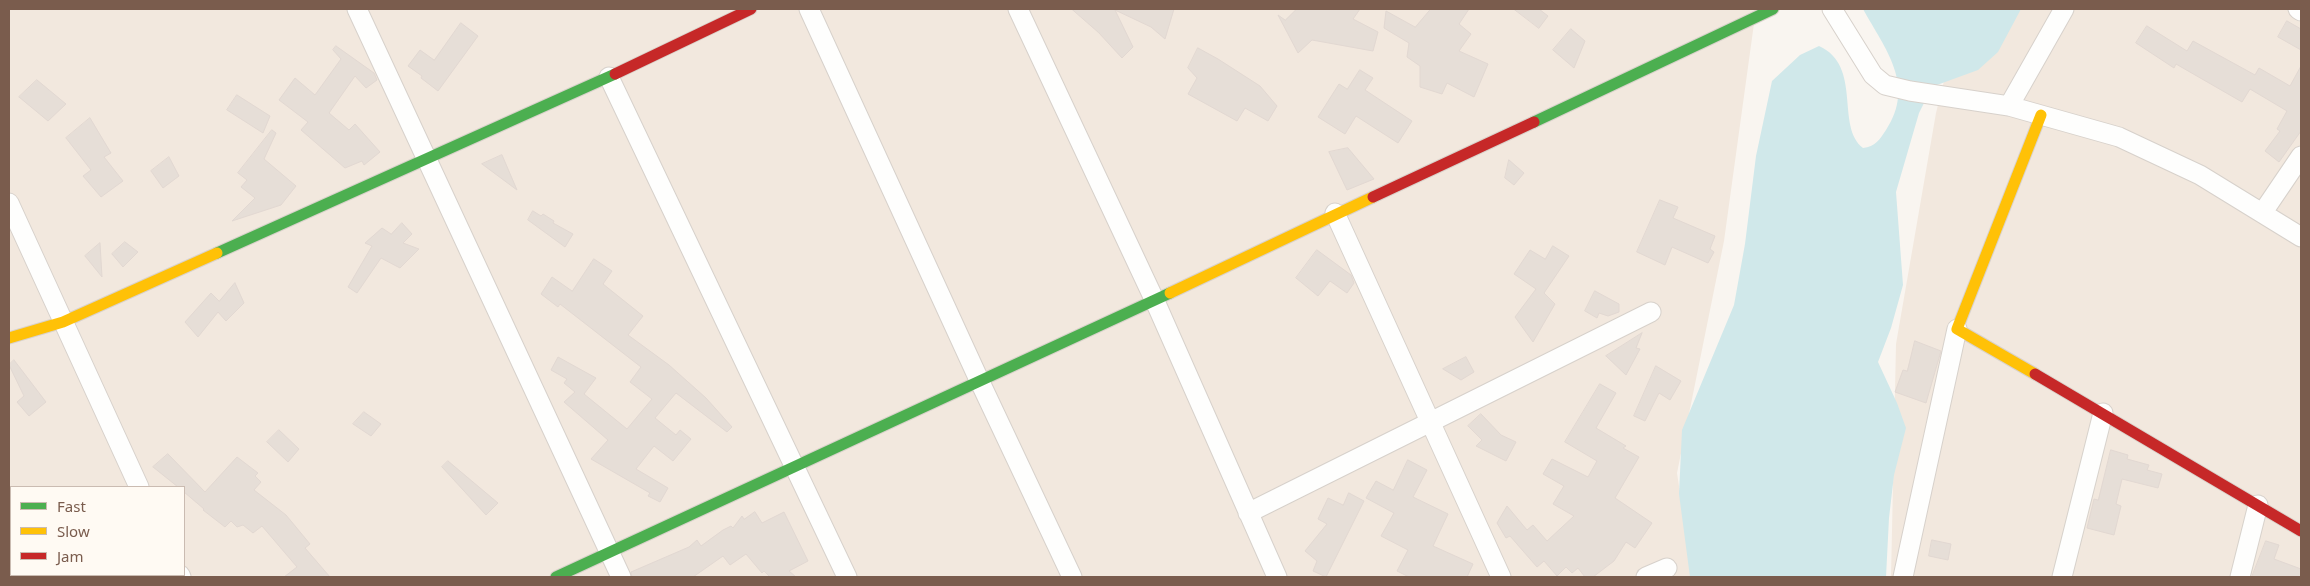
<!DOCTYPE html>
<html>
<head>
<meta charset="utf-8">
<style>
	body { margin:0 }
	#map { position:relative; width:2310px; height:586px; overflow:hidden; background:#f9f5f0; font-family:"Noto Sans",sans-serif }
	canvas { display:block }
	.frame { position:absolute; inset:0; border:10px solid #7a5c4d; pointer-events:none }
	.legend { position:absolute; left:10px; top:486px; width:175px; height:90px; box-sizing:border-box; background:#fffaf3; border:1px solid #cabbb1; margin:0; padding:6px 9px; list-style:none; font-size:15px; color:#7a5c4d }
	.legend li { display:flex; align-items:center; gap:10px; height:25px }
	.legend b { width:25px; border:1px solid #cabbb1 }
</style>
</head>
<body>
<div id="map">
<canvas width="2310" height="586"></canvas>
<div class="frame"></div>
<ul class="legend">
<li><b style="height:6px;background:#4caf50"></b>Fast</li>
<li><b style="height:6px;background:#ffc107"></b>Slow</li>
<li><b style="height:6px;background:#c62828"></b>Jam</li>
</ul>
</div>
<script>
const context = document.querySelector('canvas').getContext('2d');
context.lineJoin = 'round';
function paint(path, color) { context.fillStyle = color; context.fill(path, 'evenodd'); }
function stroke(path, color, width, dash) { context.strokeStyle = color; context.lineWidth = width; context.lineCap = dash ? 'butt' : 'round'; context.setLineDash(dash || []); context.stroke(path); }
const residential = new Path2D(`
	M9,9H1756L1724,241L1677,473L1693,577H9ZM11,487H184V575H11Z
	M1962,9H2301V577H1891L1896,344L1936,113Z`);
const water = new Path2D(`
	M1863,9H2021L1998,52L1978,70L1937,85L1926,99L1919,113L1896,192L1903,285L1891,328L1878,362L1897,403L1906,428L1894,475L1889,518L1886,577H1690L1679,494L1682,430L1734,305L1745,244L1756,156L1772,81L1800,55L1819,46C1863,66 1835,126 1863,148C1875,147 1880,139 1886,130C1916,85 1885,49 1863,9Z`);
const building = new Path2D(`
	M1072,9H1174L1165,39L1151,27L1115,10L1133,47L1122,58L1099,33Z
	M1297,9H1360L1353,19L1378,32L1373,51L1312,40L1298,53L1278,15L1285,20Z
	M1431,9H1469L1459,24L1471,34L1459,51L1488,64L1474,97L1447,83L1442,94L1420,87V66L1407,57L1409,43L1384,28L1386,11L1415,27Z
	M1514,9H1539L1548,16L1539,28Z
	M2287,21L2301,29V50L2278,37Z
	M461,23L478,36L438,91L421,78L422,76L408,66L420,50L434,60Z
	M2147,26L2187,51L2193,41L2255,75L2259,68L2290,86L2301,66V131L2279,162L2265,151L2280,131L2277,129L2287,111L2250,89L2242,102L2176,64L2174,68L2136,43Z
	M1571,29L1585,41L1574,68L1553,50Z
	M336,46L374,73L377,80L366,88L355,76L329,113L349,130L355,124L380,152L364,165L362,161L345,168L301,130L308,122L279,100L295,78L315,95L341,59L333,50Z
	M1198,48L1218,59L1260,86L1277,106L1268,121L1245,108L1237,121L1188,94L1197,78L1188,68Z
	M1360,70L1373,78L1365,90L1412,121L1398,143L1356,116L1345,134L1318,117L1339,84L1347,89Z
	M37,80L66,104L48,121L19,97Z
	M237,95L270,116L263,133L227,110Z
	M90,118L111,153L104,157L123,181L101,197L83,176L91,170L66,138Z
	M272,130L276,133L264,159L296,186L281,205L232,221L255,198L241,187L247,180L238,173Z
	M1348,148L1374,179L1347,190L1329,152Z
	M502,155L517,190L482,164Z
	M169,157L179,176L163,188L151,171Z
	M1509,160L1524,173L1514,185L1505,178Z
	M1660,200L1678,207L1673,218L1715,236L1710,249L1714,252L1708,263L1672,247L1665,265L1637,252Z
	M533,211L541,216L543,214L554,221L553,223L573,234L565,247L528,220Z
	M402,223L412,234L403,243L419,249L400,268L381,258L357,293L348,287L372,246L365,243L382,228L391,234Z
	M125,242L138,252L123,267L112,254Z
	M100,243L102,277L85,256Z
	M1553,246L1569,256L1544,293L1555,304L1533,342L1515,317L1536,289L1514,274L1530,250L1545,259Z
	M1317,250L1351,275L1354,283L1347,293L1330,281L1318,296L1296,278Z
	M594,259L612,271L603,284L643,316L628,335L669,365L706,398L732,427L727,432L676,393L655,418L676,435L680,430L691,439L673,461L654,446L636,469L668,488L660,502L648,496L650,493L591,459L608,440L564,402L575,392L564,383L567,379L551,370L558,357L596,378L584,394L627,429L652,399L630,382L641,367L560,304L558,307L541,294L552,277L572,291Z
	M235,283L244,303L226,321L218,312L198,337L185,322L211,293L219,301Z
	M1595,291L1619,304V312L1608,316L1599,313L1597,318L1585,311Z
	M1642,333L1636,348L1640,349L1626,375L1606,356Z
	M1915,341L1941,351L1926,403L1895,392L1903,370L1907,371Z
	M1466,357L1474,372L1461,380L1443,369Z
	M14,360L46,402L29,416L17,402L24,396L9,365Z
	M1656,366L1681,381L1670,400L1659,393L1645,421L1634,416Z
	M1600,384L1616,393L1596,428L1626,446L1623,448L1639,457L1615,498L1652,523L1635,548L1626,542L1614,561L1593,577H1585L1578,568L1572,573L1566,567L1557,576L1544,561L1537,567L1510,536L1506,538L1497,523L1507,506L1527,530L1533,525L1547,541L1574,516L1553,504L1564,486L1543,474L1552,459L1588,477L1597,461L1565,442Z
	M364,412L381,424L371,436L353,424Z
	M1481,414L1501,435L1516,442L1506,461L1476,446L1482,440L1468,426Z
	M279,430L299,449L288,462L267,442Z
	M2111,450L2128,455L2127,459L2149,465L2147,470L2162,474L2158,488L2122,479L2116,504L2121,506L2114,535L2087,528L2094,499L2098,500Z
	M168,454L205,492L237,457L258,473L255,476L261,482L254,490L286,515L310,544L305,548L330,577H284L297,567L262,526L253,533L243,525L237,527L231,521L225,527L203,510L204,509L184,492V487H178L153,467Z
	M1408,460L1427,470L1413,497L1448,514L1433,546L1473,564L1467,577H1409L1397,571L1408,550L1381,536L1394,513L1366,498L1376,481L1393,490Z
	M448,461L498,503L486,515L442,467Z
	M1349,493L1364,501L1326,577L1313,571L1317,561L1305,551L1327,524L1318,519L1328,498L1343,505Z
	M755,512L762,523L784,512L808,561L789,571L796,577H770L764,571L762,573L746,554L730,565L723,556L693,577H632L631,572L689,547L697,540L701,546L723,530L731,526L733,528L742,516L744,519Z
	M1932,540L1951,544L1948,560L1929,556Z
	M2266,541L2279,545L2274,559L2301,569V577H2252Z`);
const street = new Path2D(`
	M357,9L621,577
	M809,9L980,382L1072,577
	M1018,9L1154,299L1277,577
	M1832,9L1873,75L1885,85L1910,91L2009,106L2119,137L2200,175L2301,237
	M2298,9L2301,11
	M609,77L847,577
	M2009,106L2064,9
	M9,203L139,487
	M2263,212L2301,156
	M1335,213L1501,577
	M1248,513L1651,312
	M180,575L181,577
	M1646,577L1667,568
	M1903,577L1957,329
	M2062,577L2103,413
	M2240,577L2258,505`);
const fast = new Path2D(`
	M1534,122L1773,9
	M217,253L615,74
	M556,577L1170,293`);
const slow = new Path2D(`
	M1170,293L1373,197
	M9,338L63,322L217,253
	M2035,374L1957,329L2041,115`);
const jam = new Path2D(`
	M615,74L751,9
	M1373,197L1534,122
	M2035,374L2301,531`);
paint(residential, '#f2e8de');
paint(water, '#d0e8ea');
paint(building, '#e6ded7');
stroke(building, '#e2d8d2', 1);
stroke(street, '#d7d1cb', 21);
stroke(fast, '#d9d2cb', 13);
stroke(slow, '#d9d2cb', 13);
stroke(jam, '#d9d2cb', 13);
stroke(street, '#fefefd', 19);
stroke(fast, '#4caf50', 11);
stroke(slow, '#ffc107', 11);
stroke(jam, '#c62828', 11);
</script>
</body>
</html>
